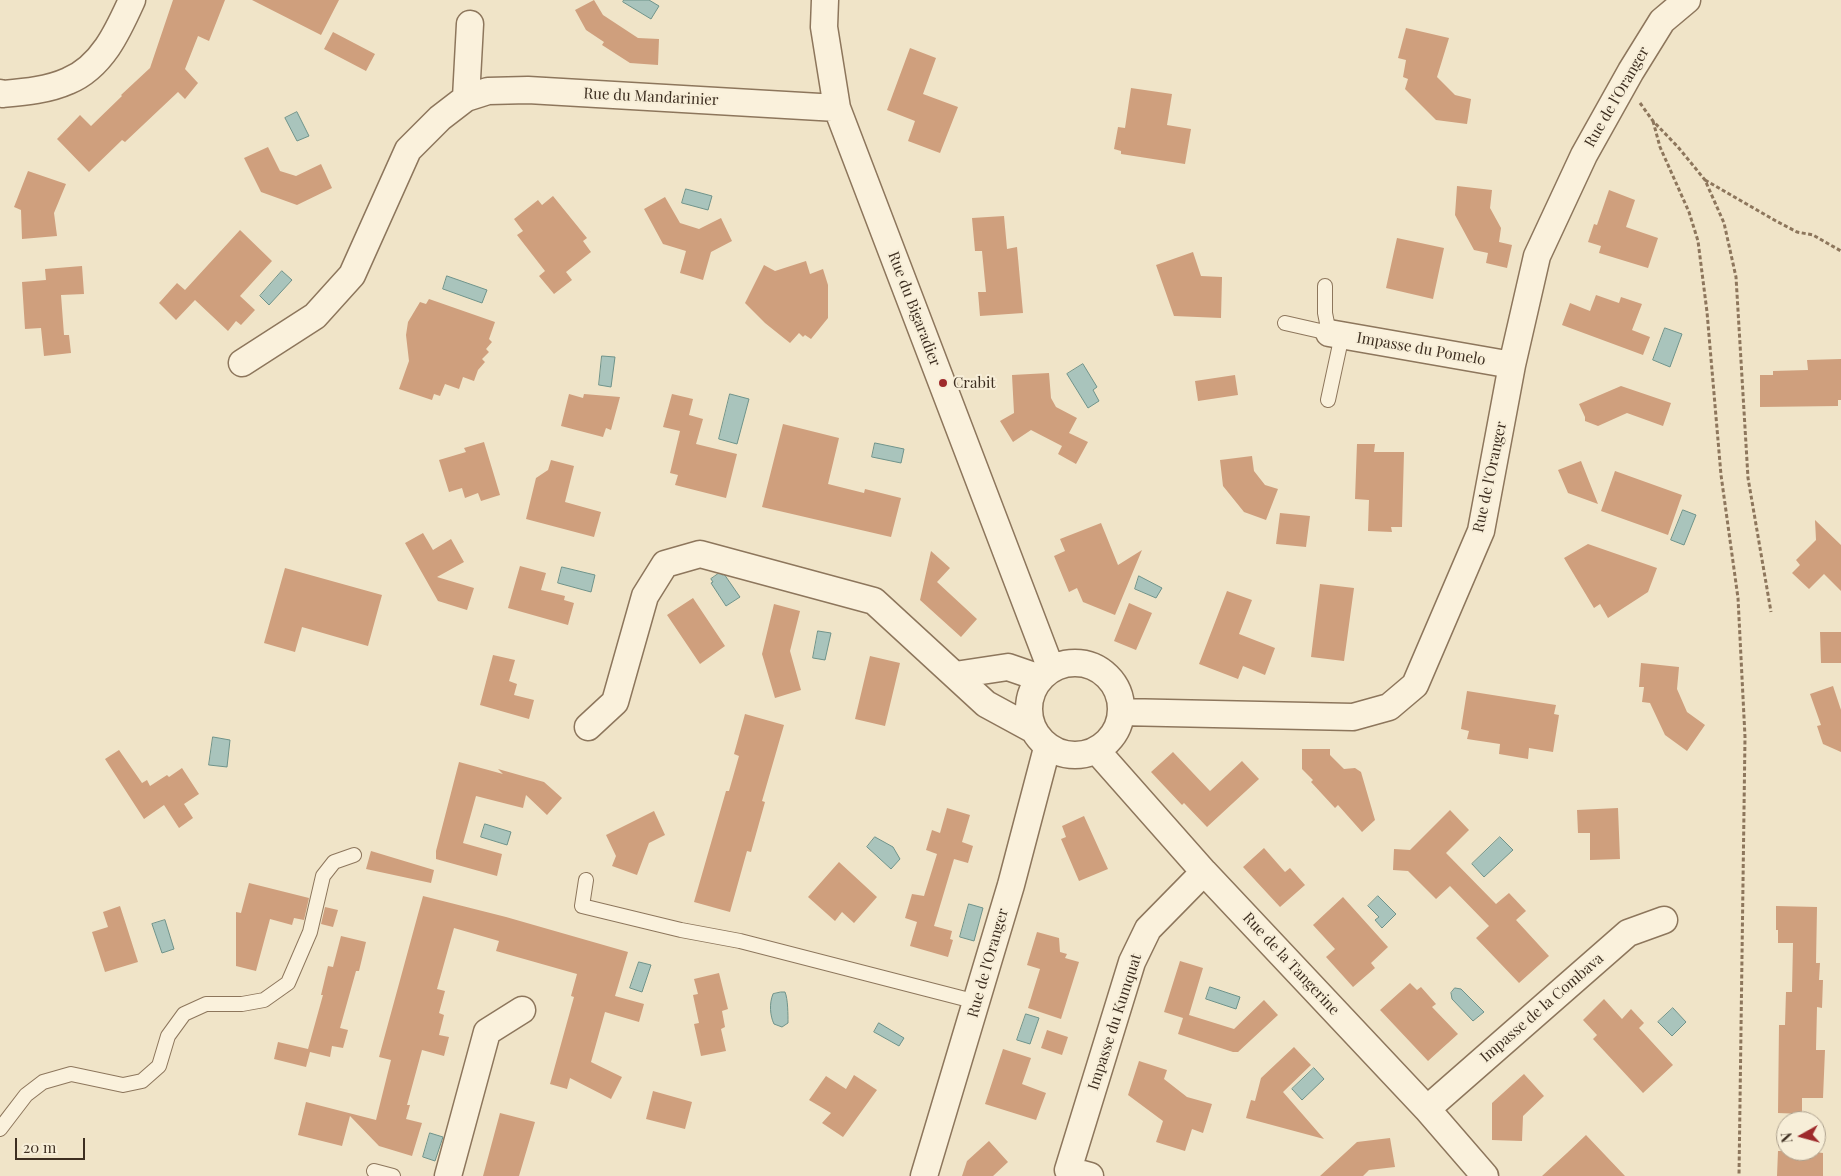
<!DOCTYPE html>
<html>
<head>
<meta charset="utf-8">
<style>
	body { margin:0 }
	#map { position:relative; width:1841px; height:1176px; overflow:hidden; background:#f0e4c8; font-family:"Playfair Display",serif }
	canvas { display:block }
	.north { position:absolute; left:1776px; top:1111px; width:50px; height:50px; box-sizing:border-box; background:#f7eed8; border:1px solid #ada18e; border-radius:50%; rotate:263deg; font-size:14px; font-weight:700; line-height:20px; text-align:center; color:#3d2e20 }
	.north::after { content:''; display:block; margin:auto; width:18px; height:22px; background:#9e2a2b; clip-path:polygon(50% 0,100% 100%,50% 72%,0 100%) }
	.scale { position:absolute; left:15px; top:1138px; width:70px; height:22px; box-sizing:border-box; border:2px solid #3d2e20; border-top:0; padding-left:6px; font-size:15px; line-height:18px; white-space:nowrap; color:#3d2e20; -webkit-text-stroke:4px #f7eed8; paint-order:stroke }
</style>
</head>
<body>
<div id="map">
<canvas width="1841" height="1176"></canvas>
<div class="north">N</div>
<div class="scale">20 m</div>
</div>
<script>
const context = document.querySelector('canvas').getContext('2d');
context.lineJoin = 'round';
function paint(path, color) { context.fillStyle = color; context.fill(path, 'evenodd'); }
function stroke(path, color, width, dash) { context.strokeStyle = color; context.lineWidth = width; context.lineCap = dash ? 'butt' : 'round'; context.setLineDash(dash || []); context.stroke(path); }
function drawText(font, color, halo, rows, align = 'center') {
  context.font = font + ' "Playfair Display",serif'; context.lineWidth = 4; context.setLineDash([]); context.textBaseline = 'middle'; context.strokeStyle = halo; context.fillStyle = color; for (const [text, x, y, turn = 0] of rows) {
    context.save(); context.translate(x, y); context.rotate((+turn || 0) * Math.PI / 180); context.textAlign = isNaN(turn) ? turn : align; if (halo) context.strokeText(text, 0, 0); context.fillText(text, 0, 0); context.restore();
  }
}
const water = new Path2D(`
	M624,0H649L659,6L651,19L623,2Z
	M297,112L309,136L297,141L285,118Z
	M686,189L712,196L708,210L682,203Z
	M282,271L292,280L269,305L260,296Z
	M447,276L487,290L482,303L443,289Z
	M1665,328L1682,334L1670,367L1653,360Z
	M602,356L615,357L611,387L599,385Z
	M1083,364L1097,387L1093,390L1099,401L1088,408L1067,374Z
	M730,394L749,399L737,444L719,439Z
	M875,443L904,449L901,463L872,457Z
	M1683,510L1696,515L1684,545L1671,540Z
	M562,567L595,575L591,592L558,583Z
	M721,572L722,575L724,574L740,597L726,606L711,583L713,582L711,579Z
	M1139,576L1162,588L1156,598L1135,589Z
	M818,631L831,633L825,660L813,658Z
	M213,737L230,740L227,767L209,765Z
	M485,824L511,832L507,845L481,837Z
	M875,837L893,847L900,859L891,869L867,847Z
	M1500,837L1513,850L1484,877L1472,864Z
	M1378,896L1396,914L1382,928L1375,920L1379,917L1368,906Z
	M969,904L983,908L974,941L960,937Z
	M165,920L174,949L162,953L152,924Z
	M639,962L651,965L642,992L630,988Z
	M1210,987L1240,997L1236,1009L1206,999Z
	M1455,988L1461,989L1484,1012L1473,1021L1452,999L1451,993Z
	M781,992H785C788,999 788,1015 788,1023L782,1027L774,1024C770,1016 769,1003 773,994Z
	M1673,1008L1686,1022L1672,1036L1658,1022Z
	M1026,1014L1039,1018L1030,1044L1017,1040Z
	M879,1023L904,1038L899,1046L874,1032Z
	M1314,1068L1324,1079L1302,1100L1292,1089Z
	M430,1133L443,1137L435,1161L423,1157Z`);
const building = new Path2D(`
	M173,0H225L209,41L198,36L185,69L198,83L185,99L178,92L125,142L122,140L89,172L57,139L80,115L91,126L122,96L121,95L150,68Z
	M252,0H339L321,35Z
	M594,0L603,15L638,38L659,39L658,65L630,63L602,45L604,42L586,30L575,10Z
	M1406,28L1449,38L1437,77L1455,95L1471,99L1467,124L1436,120L1405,89L1408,79L1403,77L1406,60L1398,58Z
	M333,32L375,54L366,71L324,49Z
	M910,48L936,58L923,94L958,107L940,153L908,141L915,121L887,110Z
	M1131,88L1172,94L1167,125L1191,129L1185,164L1121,154V151L1114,149L1118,127L1125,128Z
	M268,147L280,171L296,176L321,164L332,188L297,205L261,192L244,158Z
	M28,171L66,184L54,213L57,236L22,239L21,210L14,207Z
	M1457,186L1492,190L1490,208L1501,228L1499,242L1512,245L1507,268L1486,263L1488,253L1474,250L1455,215Z
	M1609,190L1635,200L1626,227L1658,238L1648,268L1599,253L1601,246L1588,242L1594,224L1597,225Z
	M553,196L587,238L583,241L591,252L566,272L572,280L554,294L539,276L545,271L517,235L523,231L514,219L538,200L542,205Z
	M665,197L680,223L699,229L721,218L732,241L711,252L703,280L680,273L686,251L663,244L644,209Z
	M1004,216L1007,249L1017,247L1023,313L980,316L978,292H986L982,251H975L972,218Z
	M240,230L272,261L240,296L255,310L241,325L236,321L228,331L195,300L176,320L159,303L177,283L185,290Z
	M1397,238L1444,248L1433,299L1386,288Z
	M1193,252L1201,276L1222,277L1221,318L1174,316L1156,265Z
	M806,261L810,274L823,269L828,285V318L811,339L805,335L803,337L799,333L790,343L765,323L745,303L764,265L775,271Z
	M82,266L84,294L61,295L64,335H69L71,353L44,356L41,328L25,329L22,282L46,280L45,269Z
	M1596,295L1619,303L1621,297L1642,304L1632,330L1650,337L1643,355L1562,325L1570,303L1590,311Z
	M429,299L495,322L489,339L492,342L486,349L489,352L482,359L485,362L478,370L474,381L463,377L459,389L445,384L440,396L434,394L432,400L399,389L409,361L406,335L408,322L420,302L426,304Z
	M1841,359V400H1838V406L1760,407V375H1773V371L1808,370L1807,360Z
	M1049,373L1051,398L1056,407L1077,418L1069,433L1088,442L1076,464L1058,454L1062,446L1031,430L1013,442L1000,421L1014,413L1012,375Z
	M1235,375L1238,395L1198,401L1195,381Z
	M1621,386L1671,403L1663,426L1627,413L1598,426L1585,421V417L1579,404Z
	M569,394L583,398L584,394L620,397L611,430L606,428L603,437L561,426Z
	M672,394L693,399L689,415L703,419L696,444L737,454L726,498L675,485L678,475L670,473L680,431L663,427Z
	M783,424L839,438L828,484L864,493L865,489L901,498L891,537L762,507Z
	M484,442L500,495L481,501L478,493L465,498L462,488L449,492L439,460L466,452L464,448Z
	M1357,444H1375L1374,452H1404L1402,527H1391L1392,532L1368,531L1369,500L1355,499Z
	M1252,456L1254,471L1265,485L1278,489L1266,520L1244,512L1223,486L1220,460Z
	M551,460L574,466L565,502L601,512L594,537L526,519L536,478L548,470Z
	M1581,461L1598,504L1568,493L1558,470Z
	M1615,471L1682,495L1668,535L1601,511Z
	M1280,513L1310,516L1306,547L1276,544Z
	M1815,520L1841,545V591L1824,574L1809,589L1792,573L1800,565L1796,560L1816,540Z
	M1101,523L1118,565L1142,550L1115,615L1083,602L1077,588L1069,592L1054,556L1065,551L1060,539Z
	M423,533L433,550L451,539L464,562L437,577L474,588L467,610L438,601L405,543Z
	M1588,544L1657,568L1648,592L1608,618L1600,604L1594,608L1564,558Z
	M931,551L950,568L937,582L977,619L961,637L920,600Z
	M520,566L546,573L541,590L565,596L564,600L574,603L568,625L508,608Z
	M285,568L382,595L368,646L302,627L295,652L264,643Z
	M1320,584L1354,588L1344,661L1311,657Z
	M1227,591L1252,600L1239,634L1275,648L1265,675L1243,666L1238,679L1199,664Z
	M693,598L725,646L700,664L667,615Z
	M1129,603L1152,613L1136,650L1114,641Z
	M774,604L800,611L790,651L801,690L775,698L762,654Z
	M1820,632H1841V663H1821Z
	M493,655L515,660L509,681L517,684L514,695L534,700L529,719L480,705Z
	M870,656L900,663L885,726L855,719Z
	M1641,663L1679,667L1677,689L1687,712L1705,725L1687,751L1665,735L1650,703L1642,702L1644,687H1639Z
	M1833,686L1841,710V752L1823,744L1817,726L1821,725L1810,694Z
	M1467,691L1556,705L1554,714L1559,715L1553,752L1529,748L1528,759L1499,754L1500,744L1467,739L1469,731L1461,729Z
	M745,714L784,725L762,801L765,802L751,852L747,851L730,912L694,902L726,791H729L739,756L734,754Z
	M1302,749H1330V755L1344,769L1355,768L1361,772L1375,820L1362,832L1338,805L1335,808L1311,782L1313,780L1302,769Z
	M119,750L142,783L147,780L150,786L167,775L169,777L182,768L199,794L184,804L193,818L179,828L164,805L144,819L105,759Z
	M1173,752L1210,791L1242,761L1259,779L1207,827L1184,803L1182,805L1151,772Z
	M459,762L503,774L498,769L544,782L562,798L547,815L526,795L523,808L476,796L463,843L502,854L497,876L436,859V851Z
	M947,808L970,815L962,842L973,846L968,863L954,859L934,926L952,931L950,939L953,940L948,957L910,946L917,922L905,918L912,894L924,896L937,854L926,850L932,830L940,833Z
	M1618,808L1620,859L1590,860V833H1578L1577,810Z
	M1450,810L1469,830L1446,853L1496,904L1509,893L1526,911L1516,920L1549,956L1519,983L1476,938L1489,926L1450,886L1436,899L1408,871L1393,870L1394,849L1410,850Z
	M654,811L665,835L649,843L637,875L612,866L616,856L606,835Z
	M1084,816L1108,869L1079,881L1061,839L1066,837L1062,826Z
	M1264,848L1285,872L1290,868L1305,885L1280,907L1243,867Z
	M371,851L434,870L431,883L366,869Z
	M839,862L877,897L854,923L842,912L835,921L808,897Z
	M249,883L309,898L304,920L294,918L292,925L270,919L256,971L236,966V912L241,913Z
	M423,896L506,917L628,952L615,996L644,1004L639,1022L605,1012L591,1062L622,1077L611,1099L570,1078L567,1089L550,1084L574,997L571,996L577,974L496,951L499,941L454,928L437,989L445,991L439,1013L444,1015L439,1035L449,1037L444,1056L422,1050L407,1105H410L406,1119L422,1123L412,1156L379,1146L350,1116L342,1146L298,1135L306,1102L376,1120L391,1060L379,1057Z
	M1343,897L1388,947L1371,963L1375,968L1353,987L1326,957L1335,949L1313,925Z
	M120,906L138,962L105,972L92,932L108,927L103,912Z
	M1776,906L1817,907L1816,963H1820L1819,980H1823L1822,1008L1817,1007L1816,1050H1825L1823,1098H1802V1114L1778,1113L1779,1025H1785L1786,992H1792L1793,943H1778V930H1776Z
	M325,907L338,910L333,927L321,924Z
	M1037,932L1059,938L1060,952L1067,954L1065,958L1079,962L1061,1019L1028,1008L1040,969L1027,965Z
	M341,936L366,942L359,971H356L340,1028L348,1030L343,1048L332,1046L330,1057L310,1052L306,1067L274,1059L278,1042L308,1049L323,995H321L328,966L333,967Z
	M1180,961L1203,968L1189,1015L1234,1029L1264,1000L1278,1015L1238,1052H1233L1178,1034L1183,1018L1164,1012Z
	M719,973L728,1009L722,1011L725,1027L721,1029L726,1051L701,1056L694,1024L699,1023L693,995L698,994L694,979Z
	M1410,983L1417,990L1421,987L1436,1004L1432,1007L1458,1034L1428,1061L1380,1010Z
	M1604,999L1622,1019L1631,1009L1644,1023L1639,1028L1673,1065L1643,1093L1593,1039L1597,1035L1583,1020Z
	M1047,1030L1068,1037L1062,1055L1041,1048Z
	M1294,1047L1311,1065L1283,1092L1324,1139L1246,1118L1251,1100L1255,1101L1261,1078Z
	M1003,1049L1031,1058L1022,1084L1046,1093L1036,1120L985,1104Z
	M1139,1061L1167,1070L1164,1079L1187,1097L1212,1104L1203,1133L1192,1129L1185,1151L1156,1142L1163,1121L1128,1095Z
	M1524,1074L1544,1096L1523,1116L1522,1141L1492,1140V1103Z
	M854,1075L877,1090L843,1137L822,1123L831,1113L809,1100L826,1076L846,1089Z
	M653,1091L692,1102L685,1129L646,1119Z
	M500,1113L535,1122L519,1176H483Z
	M1586,1135L1625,1176H1542L1567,1153Z
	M1390,1138L1395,1167L1369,1170L1363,1176H1320L1357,1142Z
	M989,1141L1008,1162L993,1176H962L967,1161Z
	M1778,1151H1815V1152L1823,1153V1176H1777Z`);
const path = new Path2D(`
	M1640,103L1653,121L1678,147L1705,180L1724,223L1736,277L1748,478L1771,612
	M1653,121L1660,147L1689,212L1698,241L1707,312L1721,475L1738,598L1745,737L1739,1176
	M1705,180L1776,221L1797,232L1813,235L1841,251`);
const lane = new Path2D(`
	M1285,323L1329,333L1325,313V286
	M1328,400L1342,335
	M586,880L582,906L681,930L740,941L977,1002
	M0,1129L26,1095L43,1082L71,1074L123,1085L142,1081L159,1066L168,1036L184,1014L206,1004H242L264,1000L288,983L310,932L323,876L334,862L354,855
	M374,1171L393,1176`);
const street = new Path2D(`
	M825,0L824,27L837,108L1051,669
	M0,93L3,94C25,92 48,90 68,81C102,67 118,31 132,0
	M466,98L470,24
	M1329,333L1512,365
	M242,363L315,316L352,275L408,150L440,118L466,98L488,91L528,90L837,108
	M1029 709a46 46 0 1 1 92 0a46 46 0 1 1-92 0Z
	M955,675L1008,667L1040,678
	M1121,712L1353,717L1389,707L1415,685L1481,531L1512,365L1537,256L1584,155L1631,71L1662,21L1687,0
	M588,727L615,702L645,596L665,564L700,554L874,601L986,704L1032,729
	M1097,751L1204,872L1427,1109L1485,1176
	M1427,1109L1628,933L1664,920
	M448,1176L487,1032L522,1010
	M924,1176L1011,885L1047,748
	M1090,1176L1068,1170L1132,962L1148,929L1204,872`);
const markers = [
	[943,383,5,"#9e2a2b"]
];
const streetNames = [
	["Rue du Mandarinier",651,97,3],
	["Rue de l'Oranger",1617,97,-60],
	["Rue du Bigaradier",914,309,69],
	["Impasse du Pomelo",1421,349,10],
	["Rue de l'Oranger",1490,477,-78],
	["Rue de l'Oranger",988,963,-74],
	["Rue de la Tangerine",1291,964,47],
	["Impasse de la Combava",1542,1008,-41],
	["Impasse du Kumquat",1115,1022,-72]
];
const poiNames = [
	["Crabit",953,383]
];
paint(water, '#a9c4bc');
stroke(water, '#6f938a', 1);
paint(building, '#cf9f7d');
stroke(lane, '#8d765c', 16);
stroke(street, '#8d765c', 29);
stroke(path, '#8d765c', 3, [4, 2.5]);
stroke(lane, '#faf1dc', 14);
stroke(street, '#faf1dc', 26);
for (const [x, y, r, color] of markers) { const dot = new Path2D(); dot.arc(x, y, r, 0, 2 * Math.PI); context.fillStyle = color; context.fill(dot); stroke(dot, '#f7eed8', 2); }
drawText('15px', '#3d2e20', '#f7eed8', streetNames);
drawText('15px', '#3d2e20', '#f7eed8', poiNames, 'left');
</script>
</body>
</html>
